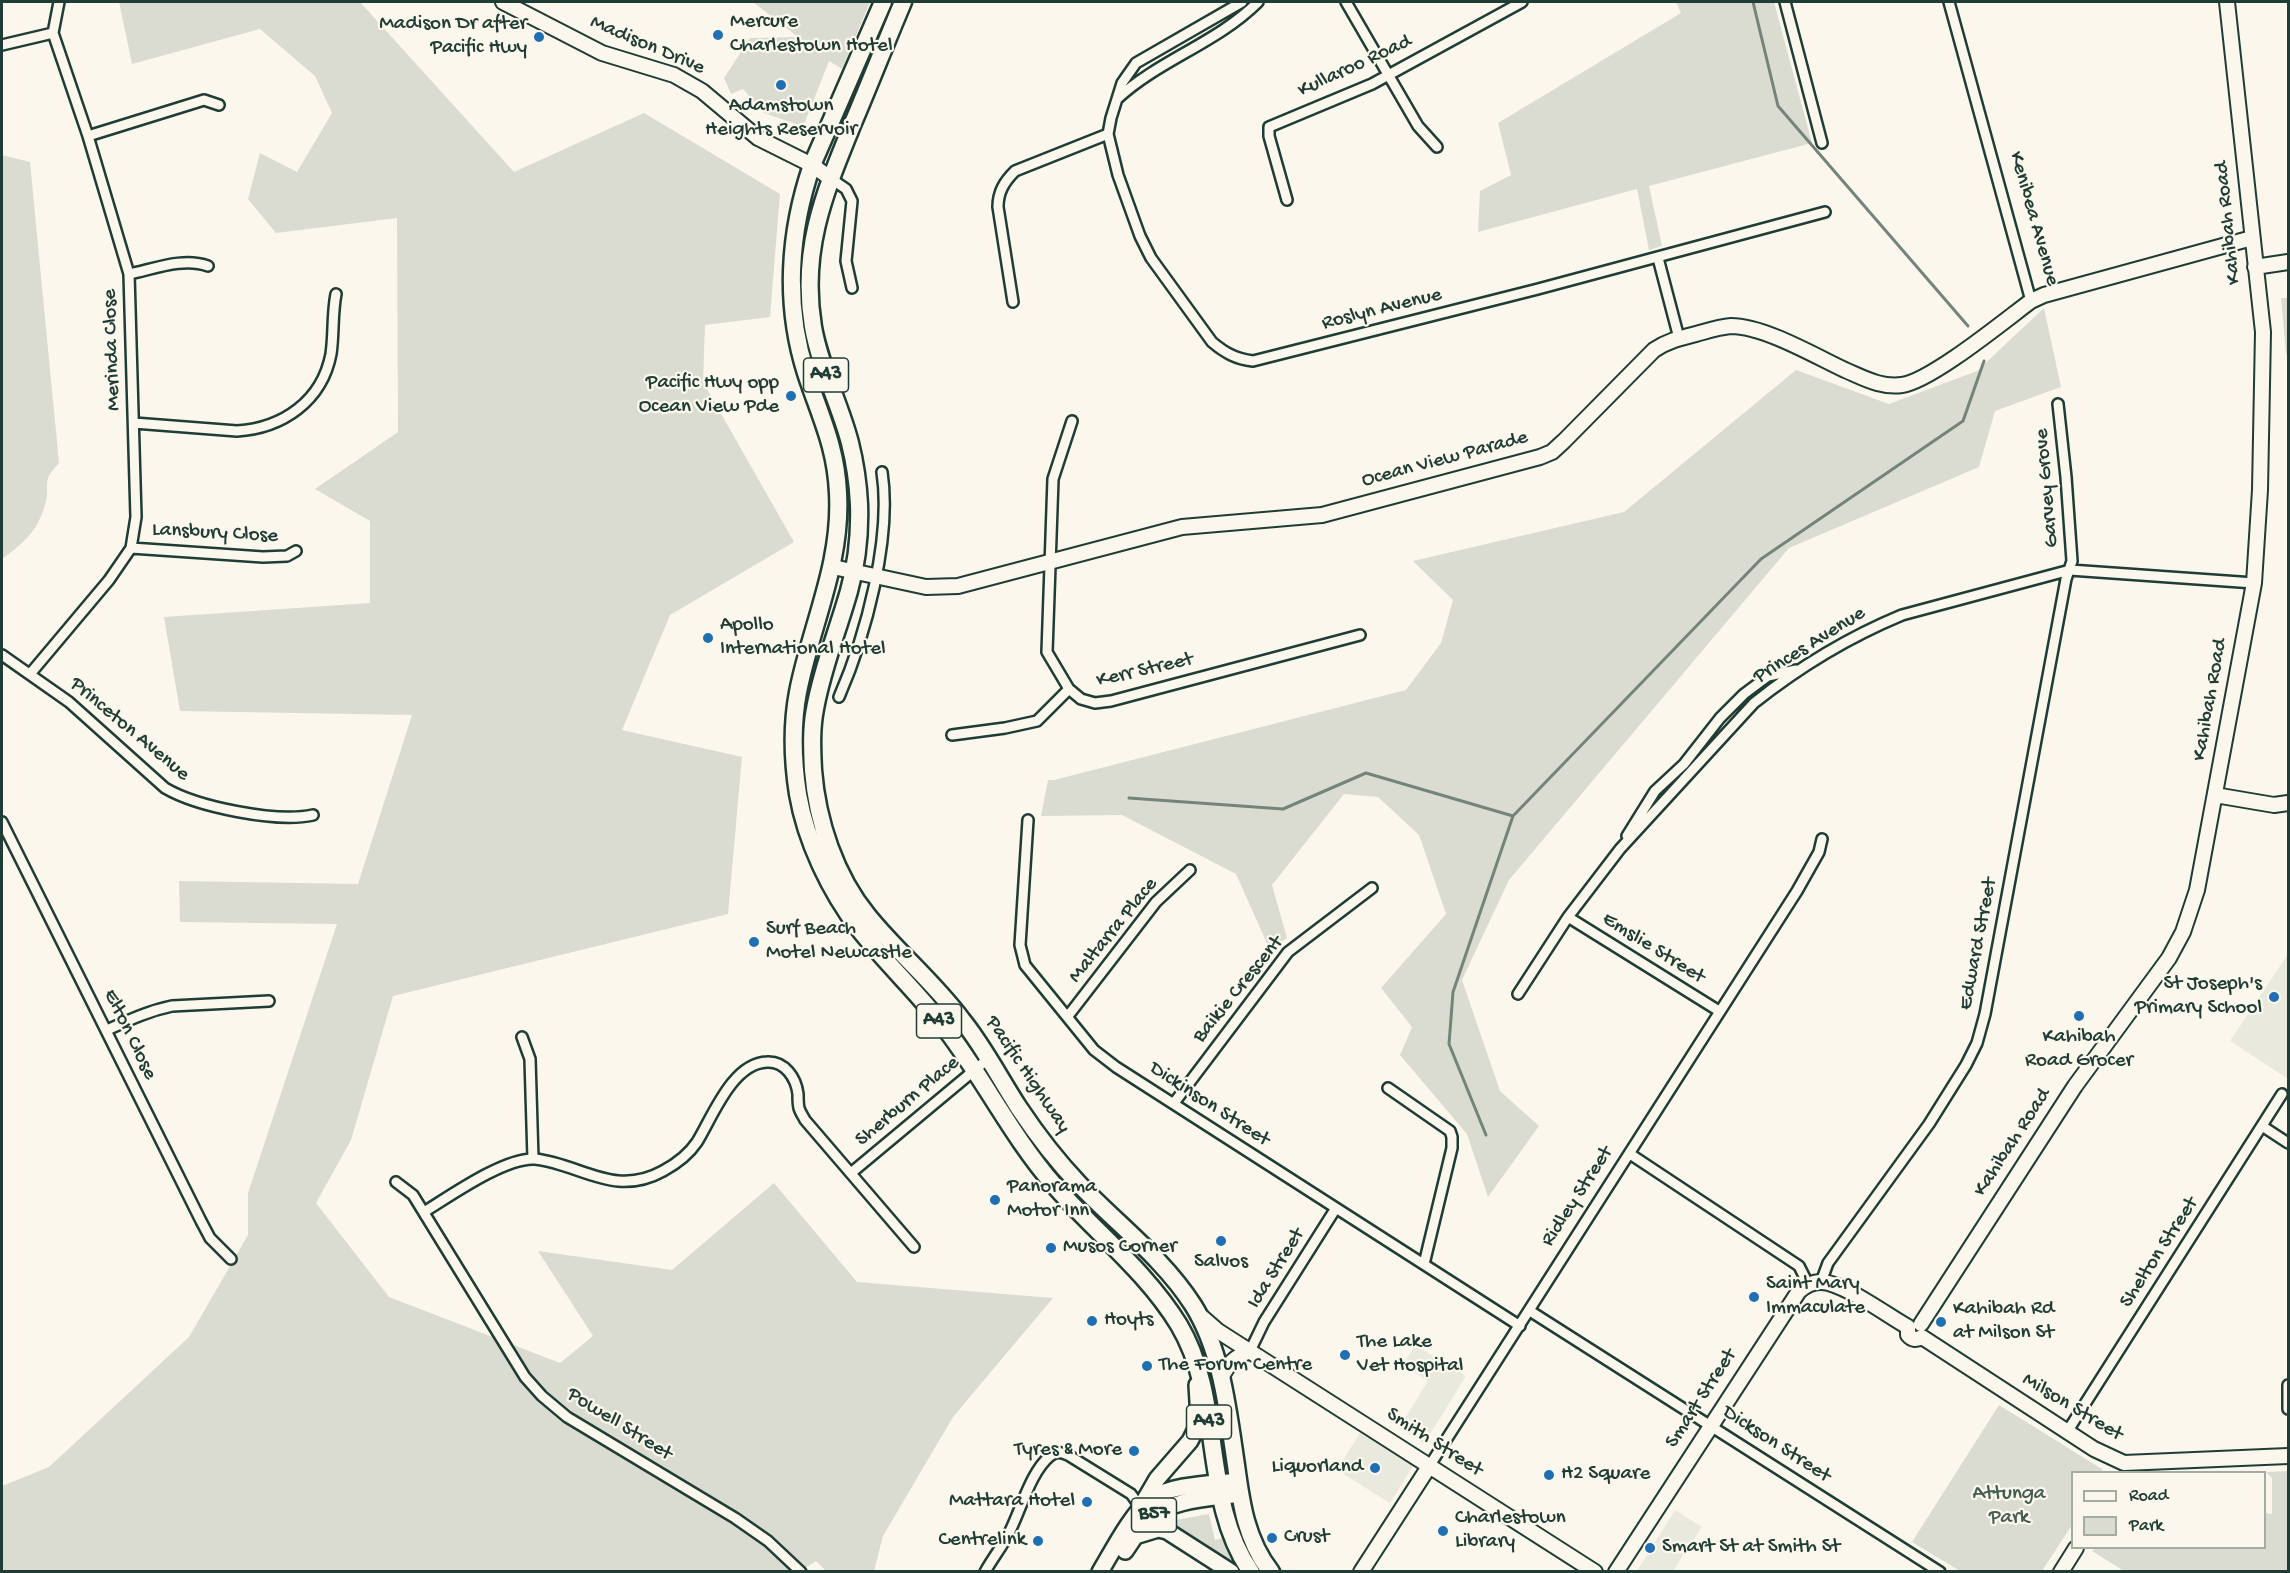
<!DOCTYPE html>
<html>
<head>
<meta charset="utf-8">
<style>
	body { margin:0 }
	#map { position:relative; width:2290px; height:1573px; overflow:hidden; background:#fbf7ec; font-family:"Gochi Hand",sans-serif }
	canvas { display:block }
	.frame { position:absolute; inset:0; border:3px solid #1f3d34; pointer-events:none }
	.legend { position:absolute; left:2071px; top:1471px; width:195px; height:78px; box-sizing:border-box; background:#fbf7ec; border:2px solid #a3ada2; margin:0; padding:8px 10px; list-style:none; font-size:18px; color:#1f3d34 }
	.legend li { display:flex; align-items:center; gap:12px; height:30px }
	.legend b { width:30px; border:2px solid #a3ada2 }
</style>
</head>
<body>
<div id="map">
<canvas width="2290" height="1573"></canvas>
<div class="frame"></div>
<ul class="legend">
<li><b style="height:8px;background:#fbf7ec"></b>Road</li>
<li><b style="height:16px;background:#dbdcd1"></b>Park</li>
</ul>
</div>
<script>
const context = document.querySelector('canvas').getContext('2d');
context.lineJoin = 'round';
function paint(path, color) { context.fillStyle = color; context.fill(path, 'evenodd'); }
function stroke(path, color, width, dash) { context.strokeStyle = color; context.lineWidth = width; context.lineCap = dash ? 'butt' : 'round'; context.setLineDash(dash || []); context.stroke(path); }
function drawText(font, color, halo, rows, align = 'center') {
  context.font = font + ' "Gochi Hand",sans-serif'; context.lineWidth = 4.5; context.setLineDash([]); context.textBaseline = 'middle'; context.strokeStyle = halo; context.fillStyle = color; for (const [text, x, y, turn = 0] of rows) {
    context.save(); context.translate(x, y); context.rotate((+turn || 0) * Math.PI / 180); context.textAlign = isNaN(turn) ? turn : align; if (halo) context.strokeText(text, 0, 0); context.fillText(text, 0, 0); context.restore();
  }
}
const built = new Path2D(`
	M2288,954V1079L2230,1041Z
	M1415,1345L1466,1376L1424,1444L1399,1428L1428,1381L1403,1365Z
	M1360,1433L1413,1466L1390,1503L1337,1470Z
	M1675,1510L1702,1527L1673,1571H1637Z`);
const green = new Path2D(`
	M119,2H360L514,172L644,113L780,194L770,317L705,325L703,382L794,542L670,615L622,730L742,757L728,914L393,996L351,1140L316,1203L389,1297L560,1363L593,1336L538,1251L672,1270L774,1183L857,1282L1053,1298L953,1417L883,1536L874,1571H826L816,1561L799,1572H2V1486L49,1467L189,1337L248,1235V1193L337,924L180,922L179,881L358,884L412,715L180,711L164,617L370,603V521L315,489L398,432L397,218L276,233L248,199L260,153L297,172L332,113L315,76L260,29L132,64Z
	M753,2H870L842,69L829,61L805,122L799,125L764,113L743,89L731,94L724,78L750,38L798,37Z
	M1676,2H1774L1812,143L1649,186L1662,246L1649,250L1637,189L1478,232L1480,191L1511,175L1498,123L1681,13Z
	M2,155L30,162L59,463C56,467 50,473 48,478C46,485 48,494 46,501C39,530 24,543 2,559Z
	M2281,298H2288V354H2286Z
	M2044,308L2061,387L1995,411L1979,467L1789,548L1509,880L1462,980L1500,1091L1539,1126L1488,1197L1467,1134L1400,1055L1412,1027L1381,988L1446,914L1419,835L1378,797L1344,794L1272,885L1287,938L1270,950L1236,874L1122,815L1041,816L1048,780H1054L1406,690L1441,643L1453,600L1413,561L1624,512L1796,370L1889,404L1977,371Z
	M1999,1405L2102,1469L2103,1472H2072V1525L2042,1571H1960L1912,1542Z
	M2288,1471V1571H2124L2092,1551L2095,1548H2264L2265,1513L2272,1514V1478L2266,1472Z
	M1209,1514L1215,1540L1223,1538L1231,1560L1226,1564L1171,1528L1176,1520Z`);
const stream = new Path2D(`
	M1753,2L1778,106L1968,326
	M1129,798L1283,809L1366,773L1513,816
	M1486,1135L1449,1044L1453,992L1513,816L1761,559L1963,421L1984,361`);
const street = new Path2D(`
	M1242,2L1136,63L1122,83L1111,118L1108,134L1118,175L1140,236L1151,258L1212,342C1225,353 1236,359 1253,361L1538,289L1825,212
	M1346,2L1418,126L1437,147
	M1785,2L1822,143
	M1949,2L2031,301
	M2,45L53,33
	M1117,99C1159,60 1217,43 1258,2
	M88,136L204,100L219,105
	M830,178L846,189L852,201L846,261L852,288
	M1287,200L1269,136V127L1372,84L1522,2
	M1658,258L1679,338
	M129,274C154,269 183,257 208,266
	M1013,302L998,207C998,192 1004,182 1015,171L1108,134
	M1072,421L1053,479L1047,652L1069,689L1081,699L1095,703L1111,701L1360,635
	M134,423L237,431C283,428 322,401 331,354C334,334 332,314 336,294
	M131,548L263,557L287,556L296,551
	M2,655L69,702L165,788C197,807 277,823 313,815
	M30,674L109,580L131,548L136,517L129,274L88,136L53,33L59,2
	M839,697C866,635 892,538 882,472
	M952,735L1005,728L1037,721L1069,689
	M1028,820L1020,945L1025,965L1094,1050L1116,1067L1520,1326
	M2,822L201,1221L210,1238L231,1259
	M1627,836L1655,791L1684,764L1720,718L1744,694L1768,676L1796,670
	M1568,917L1719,1011
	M1518,994L1568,917L1620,849L1754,703C1798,668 1849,637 1902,615L2070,570L2254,583
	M1068,1016L1156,902L1190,870
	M107,1030C129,1020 148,1011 172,1006L269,1001
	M522,1037L530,1059L533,1159
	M1388,1088L1450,1131L1452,1137V1148L1424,1264
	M1174,1103L1288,952L1372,888
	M2262,1126L2288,1143
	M1630,1154L1799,1266L1808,1284
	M851,1173L989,1058
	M396,1182L413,1195L525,1377L542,1396L567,1417L735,1518L768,1541L801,1572
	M424,1212C450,1196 505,1157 535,1159C581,1164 614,1198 663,1171C676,1164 689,1154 697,1142C712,1118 732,1063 767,1062C785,1061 796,1078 798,1094C798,1099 798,1104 799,1108C800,1112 803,1116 805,1120L914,1247
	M1821,1282L1828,1263L1929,1124L1966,1065L1977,1043L1985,1014L2066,579L2072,561L2066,477L2058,404
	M1530,1311L1940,1572
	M1250,1351L1264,1322L1336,1208
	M2288,1385V1409
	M2067,1432L2282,1094
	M1430,1465L1797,891L1819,852L1822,839
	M985,1572C992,1559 1001,1548 1008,1535C1020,1513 1030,1472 1050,1456C1056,1451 1061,1452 1068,1455L1131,1494L1141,1508`);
const secondary = new Path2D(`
	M503,2L602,53L674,75L702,91L758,138L812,165L830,178
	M2255,267L2288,262
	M833,567L926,587L958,586L1182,527L1322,515L1540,457L1552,452L1564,441L1654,350C1667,341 1680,338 1696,334C1707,331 1719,327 1731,326C1764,326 1815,356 1845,370C1864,378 1881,388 1902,385C1931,381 2004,321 2031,301L2044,295L2252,238
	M2215,795L2274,805L2288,803
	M1202,1317L1218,1331L1595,1572
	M1921,1324L2075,1086L2169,958L2183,932L2197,890L2254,583L2260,490L2263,332L2227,2
	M1908,1327V1335C1912,1340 1917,1340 1922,1337L2094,1449L2124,1463L2288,1456
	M1221,1378C1229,1363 1234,1357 1250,1351
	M1361,1572L1430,1465
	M1616,1572L1799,1291C1805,1286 1812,1282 1820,1282C1841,1281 1888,1316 1908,1327
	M2061,1572L2076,1548`);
const primary = new Path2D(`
	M1143,1503L1157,1479L1190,1441L1195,1431L1199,1419L1197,1385
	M1135,1536L1158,1529L1167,1531L1231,1572
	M1125,1551C1133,1540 1140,1527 1150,1518C1171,1499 1213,1498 1239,1494
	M1100,1572C1112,1552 1133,1511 1151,1499C1171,1484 1213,1484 1238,1481`);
const highway = new Path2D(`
	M883,2L812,165C789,232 784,304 806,373C820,416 836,446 838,493C842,564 811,625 798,692C792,724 793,762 798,794C806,841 830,891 859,929C888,966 924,998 951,1036C987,1085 1014,1139 1054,1185C1095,1232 1146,1271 1179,1325C1224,1400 1201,1501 1251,1572
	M903,2C886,42 870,83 853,123C825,192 800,249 813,327C820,367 840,404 850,443C855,463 858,484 859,504C860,533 857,563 849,591C838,630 822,669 815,709C811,729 812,750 813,770C817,821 835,876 868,916C897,952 934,982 962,1020C984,1047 1000,1079 1019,1108C1037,1135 1057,1161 1079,1184C1117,1224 1163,1258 1193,1305C1222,1351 1228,1412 1236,1465C1241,1503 1246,1540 1271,1572`);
const markers = [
	[718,35,6,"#1f6fb2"],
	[539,37,6,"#1f6fb2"],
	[781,85,6,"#1f6fb2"],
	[791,396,6,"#1f6fb2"],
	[708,638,6,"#1f6fb2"],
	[754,942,6,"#1f6fb2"],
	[2274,997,6,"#1f6fb2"],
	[2079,1016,6,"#1f6fb2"],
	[995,1200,6,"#1f6fb2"],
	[1221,1241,6,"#1f6fb2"],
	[1051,1248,6,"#1f6fb2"],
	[1754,1297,6,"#1f6fb2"],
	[1092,1321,6,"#1f6fb2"],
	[1941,1322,6,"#1f6fb2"],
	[1345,1355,6,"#1f6fb2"],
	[1147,1366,6,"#1f6fb2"],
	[1134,1451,6,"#1f6fb2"],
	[1375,1468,6,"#1f6fb2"],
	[1549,1475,6,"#1f6fb2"],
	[1087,1502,6,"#1f6fb2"],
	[1443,1531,6,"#1f6fb2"],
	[1272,1538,6,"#1f6fb2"],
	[1038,1541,6,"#1f6fb2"],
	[1650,1548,6,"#1f6fb2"]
];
const shields = [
	[826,375,45],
	[939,1021,45],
	[1209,1422,45],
	[1154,1515,45]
];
const shieldNames = [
	["A43",826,375],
	["A43",939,1021],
	["A43",1209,1422],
	["B57",1154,1515]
];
const poiNames = [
	["Mercure",730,23],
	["Charlestown Hotel",730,47],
	["Madison Dr after",527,25,"right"],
	["Pacific Hwy",527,49,"right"],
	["Adamstown",781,107,"center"],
	["Heights Reservoir",781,131,"center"],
	["Pacific Hwy opp",779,384,"right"],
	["Ocean View Pde",779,408,"right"],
	["Apollo",720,626],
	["International Hotel",720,650],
	["Surf Beach",766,930],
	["Motel Newcastle",766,954],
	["St Joseph's",2262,985,"right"],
	["Primary School",2262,1009,"right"],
	["Kahibah",2079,1038,"center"],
	["Road Grocer",2079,1062,"center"],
	["Panorama",1007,1188],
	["Motor Inn",1007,1212],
	["Musos Corner",1063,1248],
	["Salvos",1221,1263,"center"],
	["Saint Mary",1766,1285],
	["Immaculate",1766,1309],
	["Kahibah Rd",1953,1310],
	["at Milson St",1953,1334],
	["Hoyts",1104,1321],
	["The Lake",1357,1343],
	["Vet Hospital",1357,1367],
	["The Forum Centre",1159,1366],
	["Tyres & More",1122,1451,"right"],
	["Liquorland",1363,1468,"right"],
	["H2 Square",1561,1475],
	["Mattara Hotel",1075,1502,"right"],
	["Charlestown",1455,1519],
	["Library",1455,1543],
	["Crust",1284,1538],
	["Centrelink",1026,1541,"right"],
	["Smart St at Smith St",1662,1548]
];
const streetNames = [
	["Madison Drive",647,46,23],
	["Kullaroo Road",1355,67,-25],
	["Kenibea Avenue",2033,219,74],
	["Kahibah Road",2229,223,-96],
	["Roslyn Avenue",1382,310,-14],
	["Merinda Close",113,350,-92],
	["Ocean View Parade",1445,460,-15],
	["Garvey Grove",2048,488,-95],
	["Lansbury Close",215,534,3],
	["Princes Avenue",1810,646,-32],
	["Kerr Street",1145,671,-13],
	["Kahibah Road",2211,700,-80],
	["Princeton Avenue",129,730,40],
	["Maltarra Place",1114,931,-51],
	["Edward Street",1979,944,-79],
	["Emslie Street",1653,949,32],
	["Baikie Crescent",1239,990,-51],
	["Elton Close",129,1035,64],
	["Pacific Highway",1027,1075,56],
	["Sherburn Place",908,1102,-40],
	["Dickinson Street",1209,1105,33],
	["Kahibah Road",2013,1143,-57],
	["Ridley Street",1578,1197,-57],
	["Shelton Street",2160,1253,-57],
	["Ida Street",1277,1269,-58],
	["Smart Street",1702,1399,-57],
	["Milson Street",2072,1408,31],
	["Powell Street",619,1425,32],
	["Smith Street",1434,1443,33],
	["Dickson Street",1776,1445,33]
];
const parkNames = [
	["Attunga",2009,1495],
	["Park",2009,1519]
];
paint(built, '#eae9de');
paint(green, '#dbdcd1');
stroke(stream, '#74847b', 3);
stroke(street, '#1f3d34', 14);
stroke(secondary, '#1f3d34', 18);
stroke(primary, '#1f3d34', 20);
stroke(highway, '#1f3d34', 21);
stroke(street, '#fbf7ec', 9);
stroke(secondary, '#fbf7ec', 14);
stroke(primary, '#fbf7ec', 15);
stroke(highway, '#fbf7ec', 16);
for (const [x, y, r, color] of markers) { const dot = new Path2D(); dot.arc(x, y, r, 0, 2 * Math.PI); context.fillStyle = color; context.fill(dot); stroke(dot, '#fbf7ec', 2); }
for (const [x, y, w] of shields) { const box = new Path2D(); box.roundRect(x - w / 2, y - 17, w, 34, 4.5); context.fillStyle = '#fbf7ec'; context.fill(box); stroke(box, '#1f3d34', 1.5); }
drawText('bold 20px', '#1f3d34', null, shieldNames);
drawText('21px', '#1f3d34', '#fbf7ec', poiNames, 'left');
drawText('21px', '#1f3d34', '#fbf7ec', streetNames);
drawText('21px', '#455d53', '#fbf7ec', parkNames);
</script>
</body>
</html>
